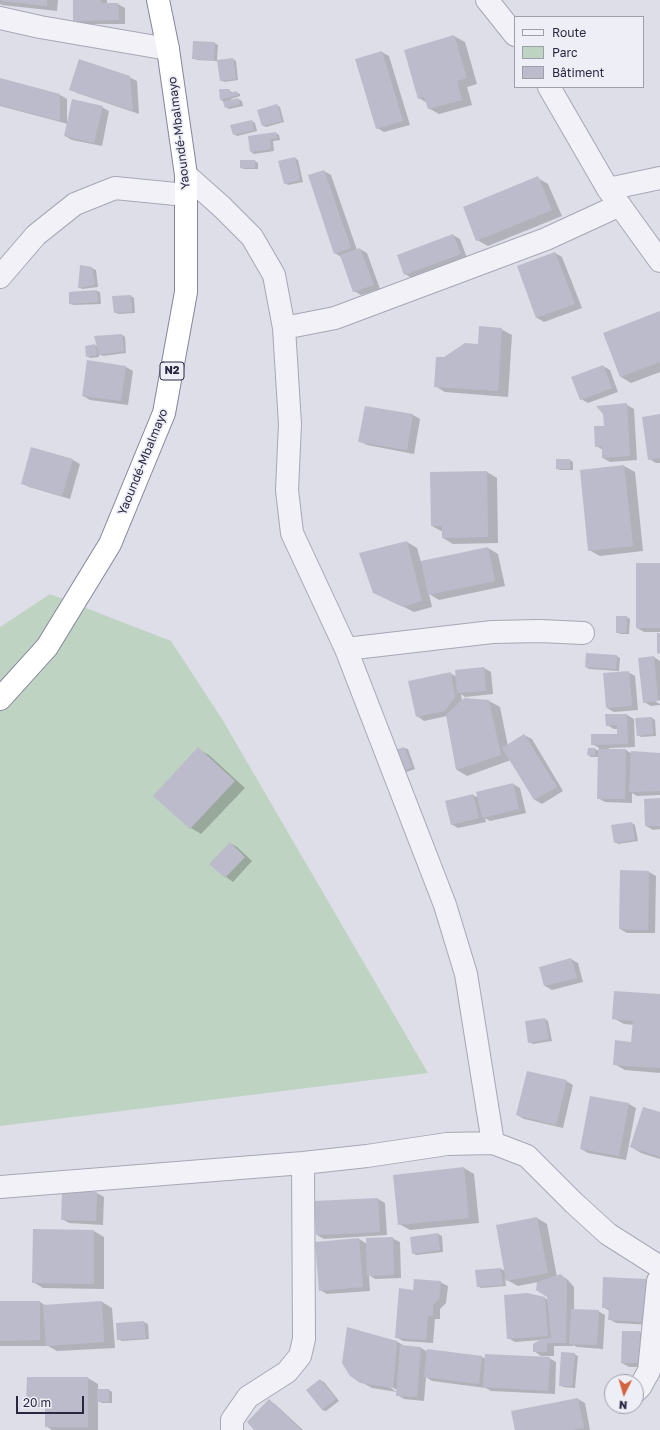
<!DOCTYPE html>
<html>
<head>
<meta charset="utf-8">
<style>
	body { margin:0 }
	#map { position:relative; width:660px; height:1430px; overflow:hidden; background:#dedee8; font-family:"Golos Text",sans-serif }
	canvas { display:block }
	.legend { position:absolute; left:514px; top:16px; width:130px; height:72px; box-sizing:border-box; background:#eeeef6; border:1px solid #9f9ead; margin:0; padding:5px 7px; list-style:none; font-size:12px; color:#282740 }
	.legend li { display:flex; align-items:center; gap:8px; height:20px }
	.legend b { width:20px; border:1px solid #9f9ead }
	.north { position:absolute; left:604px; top:1374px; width:40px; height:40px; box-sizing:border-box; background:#eeeef6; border:1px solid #9f9ead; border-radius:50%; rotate:185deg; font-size:11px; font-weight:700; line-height:16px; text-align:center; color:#282740 }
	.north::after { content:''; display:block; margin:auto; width:14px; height:18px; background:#d3633d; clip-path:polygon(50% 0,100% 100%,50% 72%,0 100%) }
	.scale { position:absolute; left:16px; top:1396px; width:68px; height:18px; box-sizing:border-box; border:2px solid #282740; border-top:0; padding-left:5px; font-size:12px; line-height:14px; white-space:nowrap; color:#282740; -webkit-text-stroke:3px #eeeef6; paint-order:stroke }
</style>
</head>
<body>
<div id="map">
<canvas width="660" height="1430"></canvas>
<ul class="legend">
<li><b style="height:5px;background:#f1f1f7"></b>Route</li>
<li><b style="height:11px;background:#bfd3c2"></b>Parc</li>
<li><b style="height:11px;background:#bcbbcb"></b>Bâtiment</li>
</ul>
<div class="north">N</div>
<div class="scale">20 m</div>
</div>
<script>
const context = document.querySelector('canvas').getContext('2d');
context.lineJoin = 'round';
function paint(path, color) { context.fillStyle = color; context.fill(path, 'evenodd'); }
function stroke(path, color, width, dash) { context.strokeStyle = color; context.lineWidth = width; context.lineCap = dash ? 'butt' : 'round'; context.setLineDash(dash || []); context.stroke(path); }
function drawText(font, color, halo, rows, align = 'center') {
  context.font = font + ' "Golos Text",sans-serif'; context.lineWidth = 3.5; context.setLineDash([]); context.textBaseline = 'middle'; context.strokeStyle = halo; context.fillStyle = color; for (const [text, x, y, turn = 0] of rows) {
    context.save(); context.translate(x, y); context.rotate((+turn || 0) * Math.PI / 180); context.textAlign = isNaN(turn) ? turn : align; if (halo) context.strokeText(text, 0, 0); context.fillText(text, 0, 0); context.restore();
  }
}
const green = new Path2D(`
	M50,594L171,641L222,719L428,1073L0,1126V627Z`);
const shadow = new Path2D(`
	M0,0H58L57,11L2,5L0,4Z
	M74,0H107V4H118L125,8V24H81L74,20Z
	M454,36L465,42L477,84L467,87L472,105L439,114L428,108L427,103L419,98Z
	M214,43L218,45L217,61L233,59L236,61L238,80L224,82L221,80L218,61L197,60L193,58Z
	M382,52L389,56L410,125L384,132L377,128Z
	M129,77L137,81L139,114L77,93L70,89Z
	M0,79L60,95L67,99V123L102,107L109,111L102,146L72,140L65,136L68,124L0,106Z
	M229,90L233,93L236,92L240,94V96L231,99V101L238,99L242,101L243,106L229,109L226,107L224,102L221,100Z
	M277,105L280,107L284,122L266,127L262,125Z
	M252,121L255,123L257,131L237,136L234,134Z
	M276,133L279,135L280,140L273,141L274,151L254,154L251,152Z
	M295,158L298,160L303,182L288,185L285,183Z
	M255,161L258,163V169H244L241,168Z
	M324,171L331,175L357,250L360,249L367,253L380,289L361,295L354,291L341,257L335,253Z
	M538,178L548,184L562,216L488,246L477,240Z
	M453,235L460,239L467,258L412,278L405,274Z
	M555,253L562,257L582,308L544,322L537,318L518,267Z
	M81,266L92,268L96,270L98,287L82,289L79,287Z
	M97,291L100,292L101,304L74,305L70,304V292Z
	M131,296L134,298L135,313L118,314L115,312Z
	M660,312V372L631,383L621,377Z
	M501,329L512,335L508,397L445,392L435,386L445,359L479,345Z
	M122,335L125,337L126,353L103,356L99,354V357L90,358L87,356L95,345L98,347Z
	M603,366L610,370L618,392L588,403L581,399Z
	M126,367L133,371L128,405L90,400L83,396Z
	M627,405L634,409L637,460L610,462L603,458V450L596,446L605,427Z
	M413,415L420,419L414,454L367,445L360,441Z
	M660,415V463H656L649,459Z
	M73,460L80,464L70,499L29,487L22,483Z
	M557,460H570L573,462V470H560L557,469Z
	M624,466L635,472L643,551L600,556L589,550L581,471Z
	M487,472L497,478L498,543L453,544L443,538V532L432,526Z
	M407,542L417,548L421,562L488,548L498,554L505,586L439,600L429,594L432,607L414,612L374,592Z
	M660,564V632H644L637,628Z
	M627,617L630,619L629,634H620L617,632Z
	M587,654L617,656L620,658L619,671L589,669L586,667Z
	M654,657L660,661V701L654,698L653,700L660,704V705L651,706L644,702Z
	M484,668L491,672L493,694L465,697L461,694L462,701H489L500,707L508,746L524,735L532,739L563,791L542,804L535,800L511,760L467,776L457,770L447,716L424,721L417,716L450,673L457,677Z
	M628,672L635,676L638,710L614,712L607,708Z
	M627,715L634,719L635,747L609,748V750H626L632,754H660V795L637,796L632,793V803L605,802L598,798V757H591L588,755L589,749H595L599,751V748L592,744L618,735V729H614L607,725Z
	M652,718L655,720L656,736L641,737L638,735Z
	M404,748L408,749L415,769L404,773Z
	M198,749L209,755L245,788L201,834L191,828L155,796Z
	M513,784L520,788L526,813L490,821L485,818L486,822L458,828L451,824L446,801L473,795L479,798Z
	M660,799V829L653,830L646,826Z
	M632,823L635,825L638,841L618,844L615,842Z
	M230,843L237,847L252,861L233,882L226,877L211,864Z
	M649,872L656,876L655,933H627L620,929Z
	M571,959L578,963L583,982L552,990L545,986L540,968Z
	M660,995V1073L625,1070L614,1064L632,1043L634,1025L624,1024L613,1018Z
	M545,1019L548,1021L552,1041L533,1044L529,1042Z
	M566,1081L573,1085L563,1128L524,1119L517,1115Z
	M591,1097L629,1104L636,1108L626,1160L588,1153L581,1149Z
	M660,1114V1159L641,1153L631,1147Z
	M464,1168L474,1174L479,1223L410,1230L399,1224Z
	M97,1193L104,1197L103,1225L69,1223L62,1219Z
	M378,1199L385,1203L387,1235L324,1239L317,1235Z
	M537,1218L547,1224L557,1277L561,1275L568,1280L574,1287V1310L598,1311L605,1315L603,1349L577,1347L573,1345V1346H554V1356H541L534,1351L540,1340L515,1342L508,1338L545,1298L548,1300V1296L538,1282L518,1286L505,1279L506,1286L481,1288L478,1286L476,1271L501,1269L506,1271Z
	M94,1231L104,1237V1289L43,1288L33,1282Z
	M438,1234L442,1236L443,1252L416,1255L413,1253L411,1238Z
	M392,1238L400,1242L401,1278L375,1279L369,1275L370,1291L327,1294L320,1290L316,1243L359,1239L367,1244Z
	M646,1280L653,1284L651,1325L616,1323L609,1319L610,1311L603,1307Z
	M440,1282L448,1286L446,1303L440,1309V1319H435L433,1343L403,1341L396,1337L414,1291Z
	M0,1302H40L47,1306L102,1302L112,1308L115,1348L57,1351L48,1346H0Z
	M144,1322L148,1324L149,1339L122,1341L118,1339L117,1324Z
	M640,1332L647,1336V1367H629L622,1363Z
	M396,1341L406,1347L421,1348L428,1352L482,1357L486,1359L549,1358L556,1362L555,1394L491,1391L486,1388L432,1381L426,1377L424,1401L404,1399L397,1395V1392L372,1388L361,1382ZM389,1385L397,1390V1392L388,1386Z
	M574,1354L578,1356L575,1388L563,1387L560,1385Z
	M88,1378L98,1384V1390H109L112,1392V1403H102L98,1401V1430H52L46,1426V1407H38L27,1401Z
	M320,1380L324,1382L339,1401L326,1411L322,1410Z
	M578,1399L585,1403L590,1430H516Z
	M270,1401L276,1405L303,1430H256Z`);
const building = new Path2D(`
	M3,0H47V6L2,1Z
	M73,0H101V3H118L119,20L73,21Z
	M454,35L467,78L457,81L462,100L428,109L424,97L418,99L404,50Z
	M193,41L215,42L214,60L192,59Z
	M382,51L403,121L376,129L355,59Z
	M233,58L236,79L220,81L217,60Z
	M79,59L130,76L133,111L69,90Z
	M0,78L60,94V121L0,105Z
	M219,89H229L231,93L236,91L238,95L220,100Z
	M238,98L240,104L225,108L223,102Z
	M72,99L103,106L94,143L64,136Z
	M277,104L282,121L262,126L257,110Z
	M252,120L254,130L233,135L230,125Z
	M276,132L277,138L270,139L271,149L250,152L248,136Z
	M295,157L300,180L284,184L278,161Z
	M240,160H255V168H240Z
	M324,170L351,248L334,254L308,175Z
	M538,176L552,210L476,241L463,207Z
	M453,234L461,254L404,275L397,255Z
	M360,248L374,285L353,292L340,255Z
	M555,252L575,304L536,318L517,266Z
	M80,265L92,267L95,285L78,288Z
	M97,290L98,302L69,304V292Z
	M131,295L132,312L114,313L112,296Z
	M660,311V362L620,377L603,333Z
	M479,326L502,328L498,391L434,387L436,357H444L465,343L478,344Z
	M122,334L124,351L99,355L94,336Z
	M95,344L97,355L86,357L85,346Z
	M87,360L126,366L121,401L82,396Z
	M603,365L612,388L580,400L571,377Z
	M627,403L630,456L602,458V446L595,447L594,426H604L603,414L596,406Z
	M365,406L413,414L407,450L358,442Z
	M660,414V458L648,460L642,417Z
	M31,447L73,459L62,496L21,484Z
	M556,459H570V469H556Z
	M624,465L633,546L588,551L580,470Z
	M487,471L488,537L442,538V526H431L430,472Z
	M407,541L422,601L403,607L373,593L359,553Z
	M488,547L495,581L428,595L421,561Z
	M636,563H660V628H636Z
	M616,616H627L626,633H616Z
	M657,633H660V654L657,653Z
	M586,653L617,655L616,669L585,667Z
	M654,656L658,701L643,703L638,658Z
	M484,667L486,691L457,693L455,670Z
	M629,671L632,706L606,708L603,673Z
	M451,672L455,697L445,711L416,717L408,681Z
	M464,698L489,700L501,755L456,770L446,715Z
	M605,714H627L628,744L591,745V734H617V725L606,726Z
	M652,717L653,734L637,736L635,718Z
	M524,734L557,787L534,800L502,748Z
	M198,747L235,781L190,829L153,796Z
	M404,747L412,767L400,772L392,751Z
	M588,748H595V756L587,755Z
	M598,749H626L625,799H597Z
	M631,751L660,753V791L629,792Z
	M513,783L519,809L482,818L476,792Z
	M473,794L479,818L451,825L445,801Z
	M660,798V826H645L644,799Z
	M632,822L635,840L614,843L611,825Z
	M230,842L245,857L225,878L209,864Z
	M620,870L649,871L648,930L619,929Z
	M571,958L577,978L544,986L539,967Z
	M614,991L660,994V1068L613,1065L615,1040L631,1042L633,1021L612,1019Z
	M545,1018L549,1039L528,1043L525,1021Z
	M527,1071L567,1080L556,1125L516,1115Z
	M590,1096L629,1103L619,1156L580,1149Z
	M643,1107L660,1112V1157L630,1147Z
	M464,1167L469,1218L398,1225L393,1175Z
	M62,1190L97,1192L96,1221L61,1220Z
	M378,1198L380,1232L316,1235L314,1201Z
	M537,1217L548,1273L506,1281L496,1225Z
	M33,1229L94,1230V1284L32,1283Z
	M438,1233L440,1250L412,1254L410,1237Z
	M393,1237L394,1275L367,1276L366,1238Z
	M359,1238L363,1287L319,1291L315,1242Z
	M501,1268L503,1285L477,1287L475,1270Z
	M561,1274L567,1282L566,1343H547V1352H533V1344L541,1339L551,1338L547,1297L536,1290L537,1282Z
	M603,1277L646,1279L644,1322L608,1320L609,1308H602Z
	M414,1279L441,1281L439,1299L433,1305V1316H428L426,1340L395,1338L399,1288L413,1290Z
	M527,1293L545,1297L548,1336L507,1339L504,1295Z
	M0,1301H40V1340L0,1341Z
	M102,1301L104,1342L46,1346L43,1305Z
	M571,1309L599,1310L597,1345L569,1344Z
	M144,1321L146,1338L117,1340L116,1323Z
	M347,1327L397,1341L393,1388L360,1383L350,1376L342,1363Z
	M622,1331H640V1363H621Z
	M400,1345L421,1347L417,1397L396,1396Z
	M427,1349L482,1356L479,1384L424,1377Z
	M561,1352L575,1353L572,1386H559Z
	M485,1354L550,1357L548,1391L483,1387Z
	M27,1377H88V1427H45V1402H26Z
	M320,1379L336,1399L322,1410L306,1390Z
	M97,1389H109V1402H97Z
	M578,1398L584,1428L572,1430H515L511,1411Z
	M269,1399L301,1430H254L247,1422Z`);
const minor = new Path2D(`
	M487,0L515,35
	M0,18L40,27L168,49
	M549,87L608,189L660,261
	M186,175L222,207L252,237L274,275L284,328L290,424L287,490L292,533L346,649L445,905L466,974L493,1143
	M608,189L660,178
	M0,277L36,235L75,204L115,188L186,195
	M284,328L335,318L546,239L620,205
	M346,649L492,632L540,631L583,633
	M0,1187L303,1163L367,1156L447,1144L493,1143L527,1156L574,1203L608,1234L660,1267
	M636,1391L640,1387L649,1371L658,1281L660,1278
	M232,1430V1420L248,1397L287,1372L300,1356L304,1339L303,1163`);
const highway = new Path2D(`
	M0,699L47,647L110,544L164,413L186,292V175L168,49L158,0`);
const shields = [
	[172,371,24]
];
const shieldNames = [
	["N2",172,371]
];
const streetNames = [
	["Yaoundé-Mbalmayo",179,133,-97],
	["Yaoundé-Mbalmayo",143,462,-68]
];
paint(green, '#bfd3c2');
paint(shadow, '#0003');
paint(building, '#bcbbcb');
stroke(minor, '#a7a7b6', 24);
stroke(highway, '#8585a0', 24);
stroke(minor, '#f1f1f7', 22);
stroke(highway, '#fff', 22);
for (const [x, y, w] of shields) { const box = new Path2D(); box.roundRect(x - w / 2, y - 9, w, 18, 3); context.fillStyle = '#eeeef6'; context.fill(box); stroke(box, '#282740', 1); }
drawText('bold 11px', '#282740', null, shieldNames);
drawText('12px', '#282740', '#eeeef6', streetNames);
</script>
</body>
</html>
